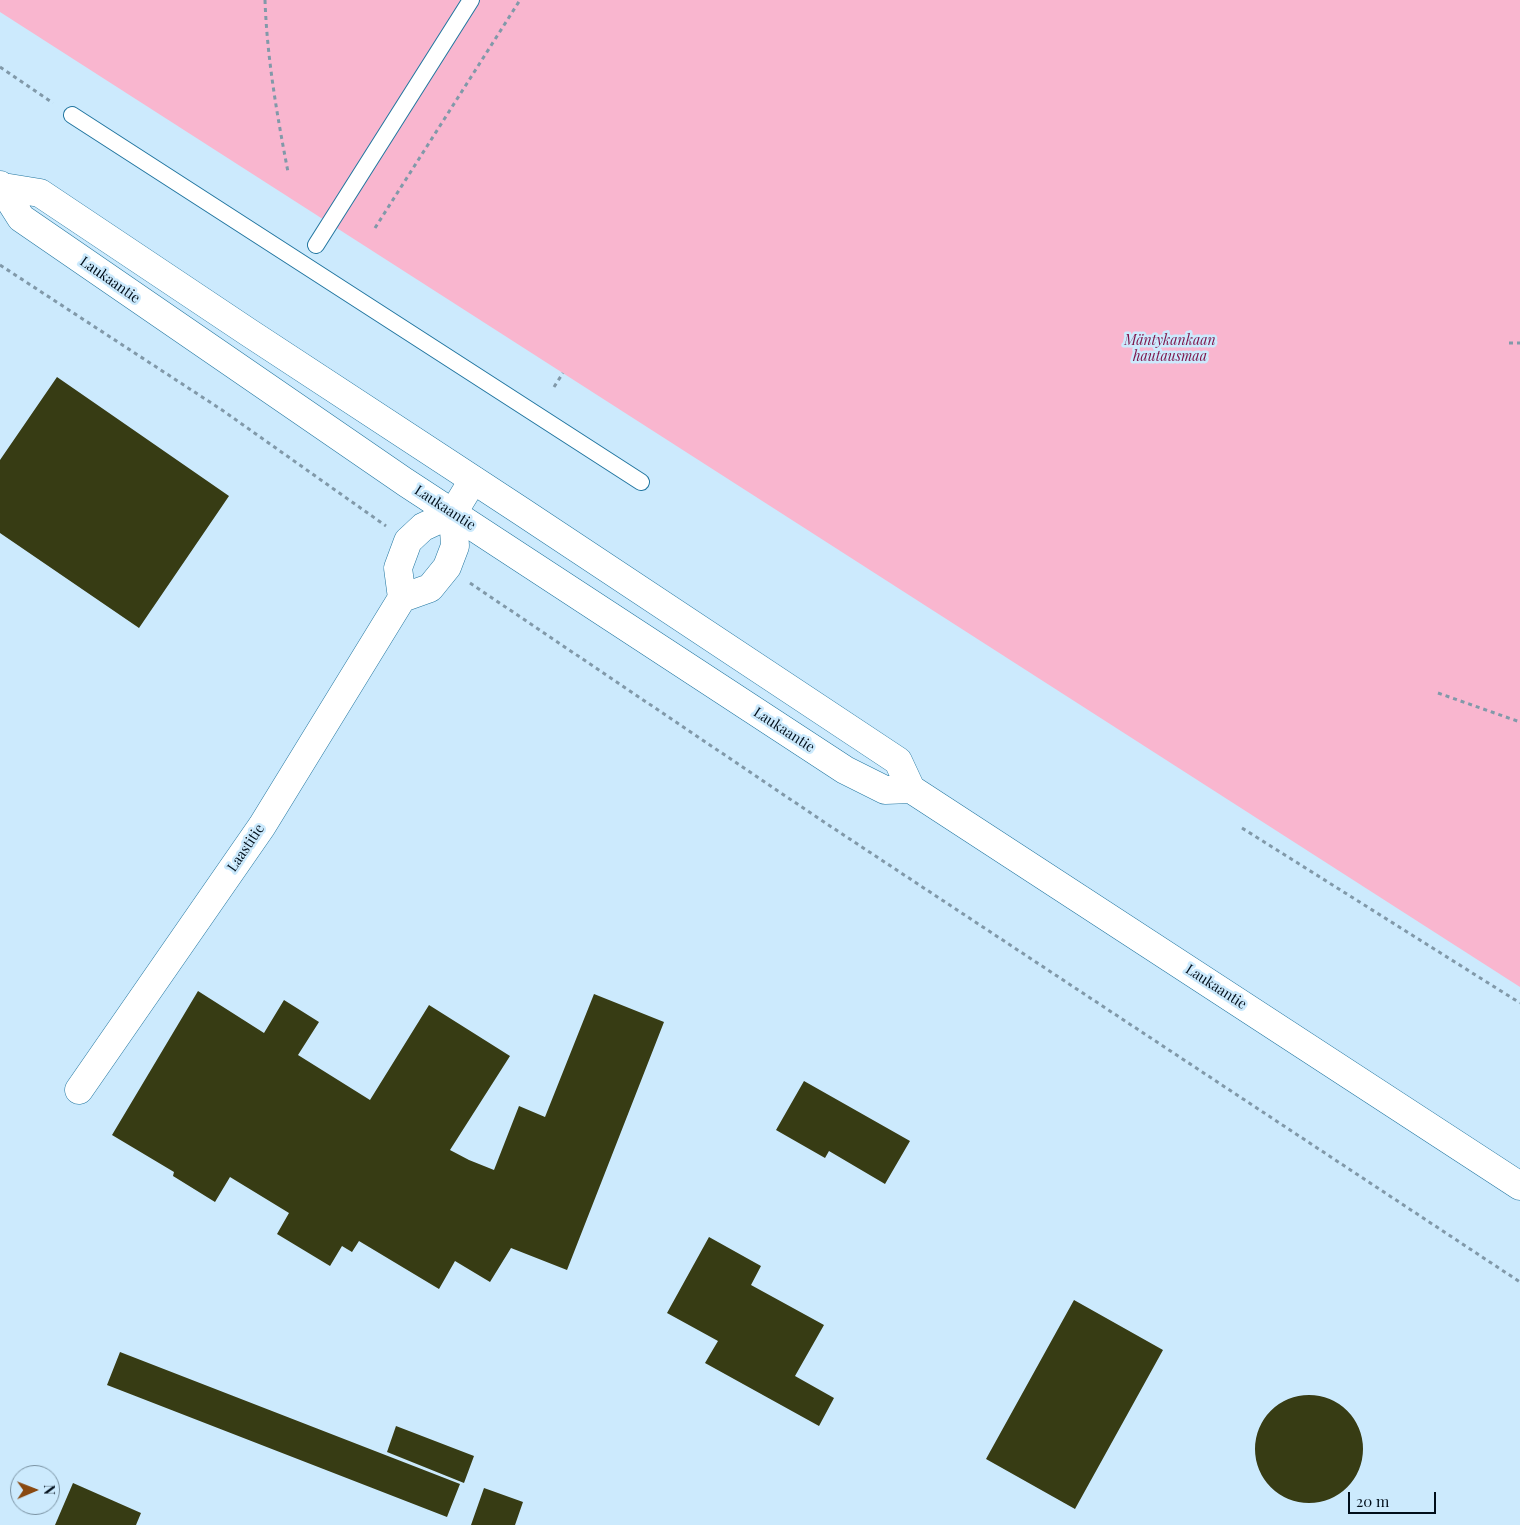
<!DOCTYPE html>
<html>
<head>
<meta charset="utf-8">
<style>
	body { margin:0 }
	#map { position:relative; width:1520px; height:1525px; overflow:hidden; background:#cceafd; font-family:"Playfair Display",serif }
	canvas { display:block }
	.north { position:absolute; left:10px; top:1465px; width:50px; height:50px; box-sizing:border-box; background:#cceafd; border:1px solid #7a92a2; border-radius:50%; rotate:89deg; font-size:14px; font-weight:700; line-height:20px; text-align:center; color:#000e1a }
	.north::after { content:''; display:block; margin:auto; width:18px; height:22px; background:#894911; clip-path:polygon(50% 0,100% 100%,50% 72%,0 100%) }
	.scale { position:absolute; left:1348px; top:1492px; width:88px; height:22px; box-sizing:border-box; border:2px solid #000e1a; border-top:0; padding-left:6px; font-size:15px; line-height:18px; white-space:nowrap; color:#000e1a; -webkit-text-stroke:4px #cceafd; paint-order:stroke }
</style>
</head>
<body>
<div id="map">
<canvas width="1520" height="1525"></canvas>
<div class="north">N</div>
<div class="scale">20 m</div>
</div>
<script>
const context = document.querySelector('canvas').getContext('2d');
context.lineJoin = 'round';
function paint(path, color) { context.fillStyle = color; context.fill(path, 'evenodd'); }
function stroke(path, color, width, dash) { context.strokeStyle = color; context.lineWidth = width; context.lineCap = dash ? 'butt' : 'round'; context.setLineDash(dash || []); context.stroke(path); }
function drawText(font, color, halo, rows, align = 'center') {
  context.font = font + ' "Playfair Display",serif'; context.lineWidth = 5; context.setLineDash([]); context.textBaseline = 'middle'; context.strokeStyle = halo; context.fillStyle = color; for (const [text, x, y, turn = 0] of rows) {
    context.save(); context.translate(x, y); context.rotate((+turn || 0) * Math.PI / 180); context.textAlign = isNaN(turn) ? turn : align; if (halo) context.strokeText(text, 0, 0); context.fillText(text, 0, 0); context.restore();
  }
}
const green = new Path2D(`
	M0,0H1520V987L0,12Z`);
const building = new Path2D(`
	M57,377L229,496L139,628L0,533V460Z
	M198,991L264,1033L284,1000L319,1022L298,1055L370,1100L429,1005L510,1056L450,1150L469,1160L494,1170L519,1106L545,1117L594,994L664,1022L567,1270L511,1248L490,1282L455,1261L439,1289L359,1241L352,1252L342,1246L330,1266L277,1234L289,1213L230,1177L215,1202L173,1176L174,1172L112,1135Z
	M804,1081L910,1141L885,1184L829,1151L825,1158L776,1130Z
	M709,1237L761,1266L751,1285L824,1325L795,1376L834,1398L819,1426L705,1363L718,1341L667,1313Z
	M1074,1300L1163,1350L1075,1509L986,1459Z
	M120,1352L460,1484L447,1517L107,1385Z
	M1255 1449a54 54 0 1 1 108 0a54 54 0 1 1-108 0Z
	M396,1426L474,1456L464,1483L387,1452Z
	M73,1483L141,1513L136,1525H55Z
	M484,1488L523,1502L515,1525H471Z`);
const path = new Path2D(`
	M265,0C267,58 277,115 288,172
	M0,67L53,103
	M375,228L520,0
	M0,265L222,410L386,526
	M1509,343H1520
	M554,387L563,373
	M470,583L821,820L1520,1282
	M1438,693L1520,722
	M1242,828L1520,1003`);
const service = new Path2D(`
	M72,115L641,482
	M316,245L471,0`);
const minor = new Path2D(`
	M402,598L430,588L447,567L455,546L453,513L473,480
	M79,1090L262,826L402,598L398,568L408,541L423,527L453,513`);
const secondary = new Path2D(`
	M0,185L21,218L405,482L845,770L885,790L911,789
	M3,187L40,193L248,332L521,511L898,761L911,789L1520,1186`);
const streetNames = [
	["Laukaantie",110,280,35],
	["Laukaantie",445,508,33],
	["Laukaantie",784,730,33],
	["Laastitie",246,848,-56],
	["Laukaantie",1216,987,33]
];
const parkNames = [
	["Mäntykankaan",1170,341],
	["hautausmaa",1170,357]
];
paint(green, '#f9b6cf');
paint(building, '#373c14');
stroke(service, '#2276a0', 18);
stroke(minor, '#2276a0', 29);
stroke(secondary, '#2276a0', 29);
stroke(path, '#8199a9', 3, [4, 4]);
stroke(service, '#fff', 16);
stroke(minor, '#fff', 28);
stroke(secondary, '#fff', 28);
drawText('14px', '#000e1a', '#cceafd', streetNames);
drawText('italic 14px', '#7d1349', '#cceafd', parkNames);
</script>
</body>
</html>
